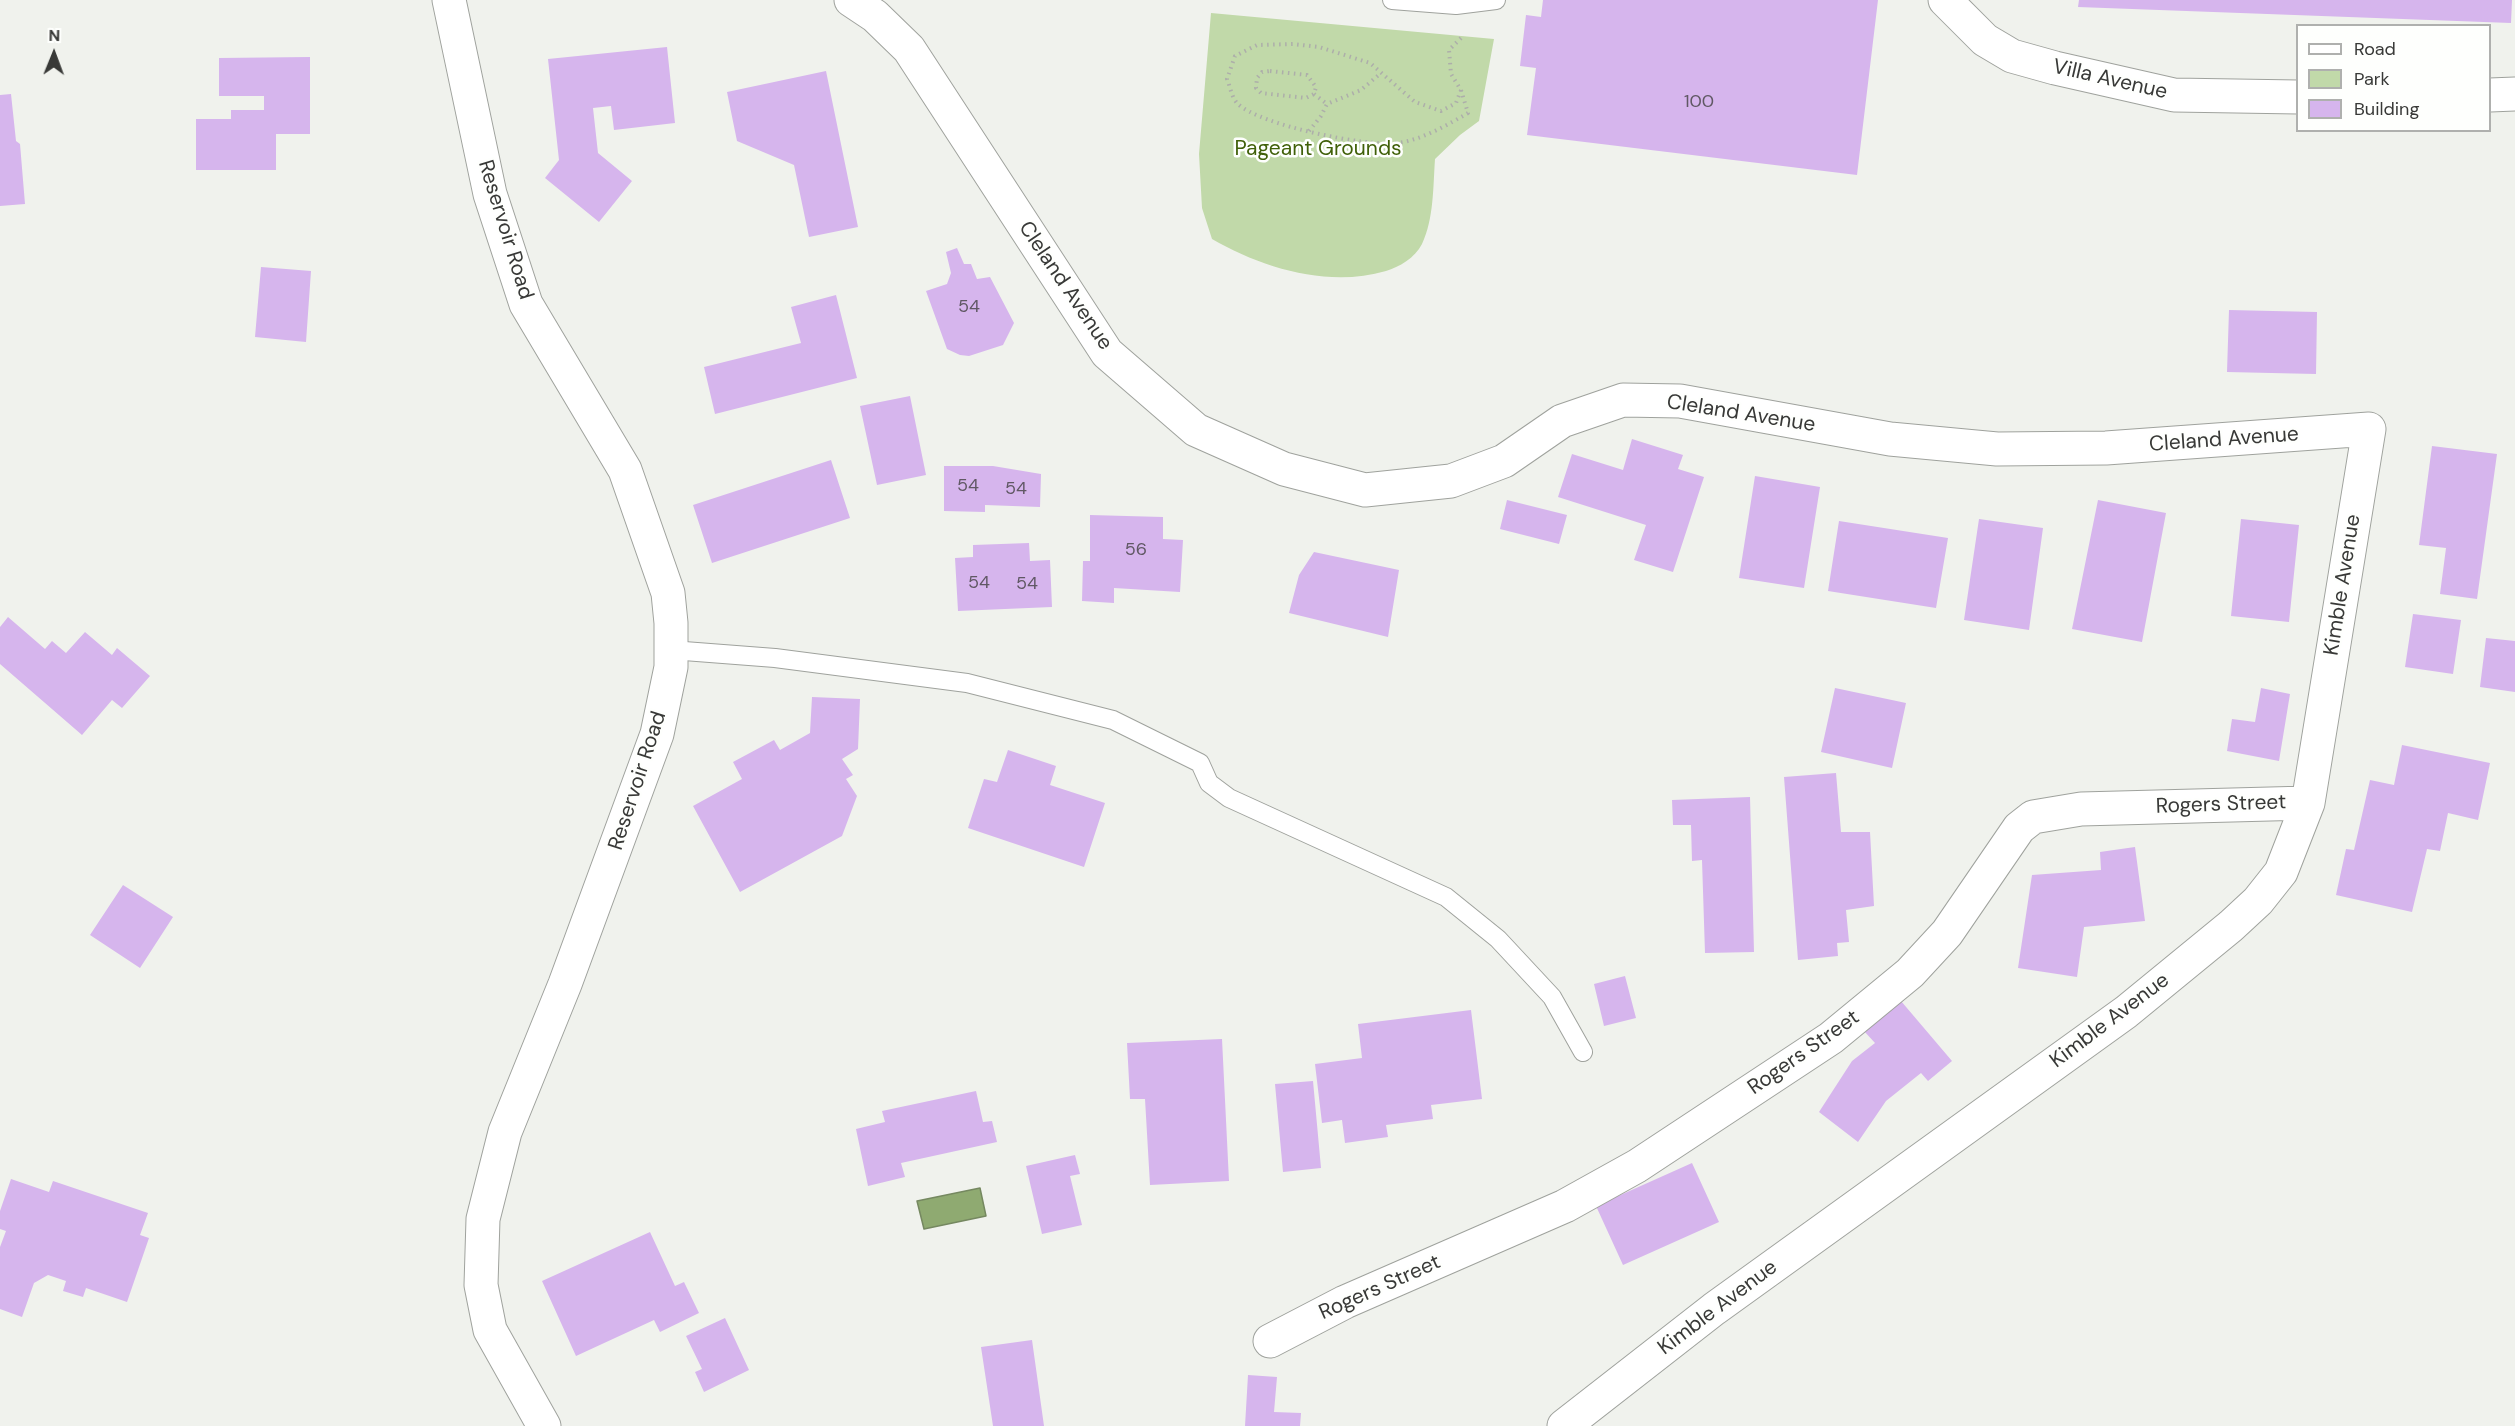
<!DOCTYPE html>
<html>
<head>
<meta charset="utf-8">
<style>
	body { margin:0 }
	#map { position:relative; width:2515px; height:1426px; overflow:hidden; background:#f0f2ed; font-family:"DM Sans",sans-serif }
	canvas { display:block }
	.legend { position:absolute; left:2296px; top:24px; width:195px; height:108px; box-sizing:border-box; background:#fefffd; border:2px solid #afb0ae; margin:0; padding:8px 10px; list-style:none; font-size:18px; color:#383937 }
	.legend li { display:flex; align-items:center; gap:12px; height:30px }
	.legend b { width:30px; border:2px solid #afb0ae }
	.north { position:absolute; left:24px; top:24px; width:60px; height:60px; -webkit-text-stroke:4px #fefffd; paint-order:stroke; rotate:1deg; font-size:16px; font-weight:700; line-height:24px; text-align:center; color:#383937 }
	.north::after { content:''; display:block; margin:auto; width:21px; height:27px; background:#383937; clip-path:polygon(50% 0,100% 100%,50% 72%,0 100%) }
</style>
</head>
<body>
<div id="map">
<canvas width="2515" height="1426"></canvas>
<ul class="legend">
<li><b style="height:8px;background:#fff"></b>Road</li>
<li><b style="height:16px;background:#c1d9a9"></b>Park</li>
<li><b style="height:16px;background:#d6b5ed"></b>Building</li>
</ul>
<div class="north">N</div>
</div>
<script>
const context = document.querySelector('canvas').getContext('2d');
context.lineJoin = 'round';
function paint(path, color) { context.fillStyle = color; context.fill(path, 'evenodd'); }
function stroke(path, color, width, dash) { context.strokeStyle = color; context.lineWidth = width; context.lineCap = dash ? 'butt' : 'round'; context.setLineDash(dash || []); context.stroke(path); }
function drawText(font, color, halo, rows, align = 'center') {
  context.font = font + ' "DM Sans",sans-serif'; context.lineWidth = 5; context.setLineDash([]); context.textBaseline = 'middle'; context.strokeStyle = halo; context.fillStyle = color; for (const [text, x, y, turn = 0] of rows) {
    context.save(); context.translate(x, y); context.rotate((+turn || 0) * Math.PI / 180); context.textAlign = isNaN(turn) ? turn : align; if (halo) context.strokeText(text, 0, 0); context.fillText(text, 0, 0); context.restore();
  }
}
const green = new Path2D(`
	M1211,13L1494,39L1479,121L1460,135L1435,159C1433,187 1434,218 1422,244C1415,258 1399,267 1386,271C1328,288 1262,268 1212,239L1202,208L1199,154Z`);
const water = new Path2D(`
	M980,1188L986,1216L924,1229L917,1201Z`);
const building = new Path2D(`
	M1543,0H1878L1857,175L1527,135L1536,68L1520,66L1526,15L1541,17Z
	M2079,0H2512L2511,23L2078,7Z
	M667,47L675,123L614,130L611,106L593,108L598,153L632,181L599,222L545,178L559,160L548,59Z
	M310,57V134H276V170H196V119H231V110H264V96H219V58Z
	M826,71L858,227L809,237L794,165L737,141L727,92Z
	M11,94L16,141L20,144L25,204L0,206V95Z
	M957,248L964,264H971L977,279L990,277L1014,323L1003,345L969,356L960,355L947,349L926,291L947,284L951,273L946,252Z
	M261,267L311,271L306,342L255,337Z
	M836,295L857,378L715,414L704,367L801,343L791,307Z
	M2229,310L2317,312L2316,374L2227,372Z
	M910,396L926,475L877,485L860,406Z
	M1632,439L1683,455L1678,469L1704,477L1673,572L1634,560L1646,525L1558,497L1572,454L1623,470Z
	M2432,446L2497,454L2477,599L2440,594L2446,548L2419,545Z
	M831,460L850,518L712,563L693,505Z
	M944,466H993L1041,474L1040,507L985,505V512L944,511Z
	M1755,476L1820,487L1804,588L1739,578Z
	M1507,500L1567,515L1559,544L1500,529Z
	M2098,500L2166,513L2142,642L2072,629Z
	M1090,515L1163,517V539L1183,540L1180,592L1114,588V603L1082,601L1083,561H1090Z
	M1979,519L2043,528L2029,630L1964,620Z
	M2241,519L2299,525L2289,622L2231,616Z
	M1839,521L1948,538L1936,608L1828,591Z
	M1029,543L1030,561L1050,560L1052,607L958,611L955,558L973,557V545Z
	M1314,552L1399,570L1388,637L1289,613L1299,575Z
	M2413,614L2461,620L2453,674L2405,667Z
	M8,617L45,649L52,641L66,653L85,632L112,655L117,648L150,676L122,708L112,700L82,735L0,664V627Z
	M2486,638L2515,641V692L2480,687Z
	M1835,688L1906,703L1892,768L1821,752Z
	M2261,688L2290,694L2279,761L2227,751L2232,719L2255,722Z
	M812,697L860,699L858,749L842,759L853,775L846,779L857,796L842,836L740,892L693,806L742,779L733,762L774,740L780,750L810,733Z
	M2402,745L2490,763L2478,820L2448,813L2440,851L2427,849L2412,912L2336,895L2346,849L2354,850L2370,780L2394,785Z
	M1008,750L1056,766L1050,785L1105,803L1084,867L968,828L984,779L997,782Z
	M1836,773L1841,832H1870L1874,906L1846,910L1849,942L1837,943L1838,956L1798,960L1784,777Z
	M1750,797L1754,952L1705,953L1702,860L1692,861L1691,825H1673L1672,800Z
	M2135,847L2145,921L2084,927L2077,977L2018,968L2032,875L2101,870L2100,852Z
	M123,885L173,917L140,968L90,935Z
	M1625,976L1636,1018L1604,1026L1594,984Z
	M1901,1001L1952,1061L1928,1081L1921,1073L1886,1101L1858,1142L1819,1112L1852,1061L1875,1043L1864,1031Z
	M1471,1010L1482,1099L1431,1105L1433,1119L1386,1125L1388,1137L1345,1143L1342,1120L1322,1123L1315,1064L1362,1058L1358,1024Z
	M1222,1039L1229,1181L1150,1185L1145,1099H1130L1127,1043Z
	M1313,1081L1321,1168L1283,1172L1275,1084Z
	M976,1091L983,1122L992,1121L997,1142L901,1163L905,1177L868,1186L856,1129L885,1122L882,1111Z
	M1075,1155L1080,1174L1070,1176L1082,1225L1042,1234L1026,1166Z
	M1692,1163L1719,1222L1623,1265L1596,1206Z
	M11,1179L49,1192L53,1181L148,1213L140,1235L149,1238L127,1302L86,1288L83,1297L63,1291L66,1281L48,1275L34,1283L22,1317L0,1309V1247L6,1231L0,1229V1211Z
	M650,1232L675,1286L684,1282L699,1313L660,1332L654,1320L576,1356L542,1281Z
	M725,1318L749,1370L704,1392L695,1372L702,1369L686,1336Z
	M1032,1340L1044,1426H993L981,1347Z
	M1248,1375L1277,1377L1274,1412L1301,1413L1300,1426H1245Z`);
const path = new Path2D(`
	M1270,71L1307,75L1316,87L1314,94L1306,98L1261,93L1256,88L1257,78L1262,72Z
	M1461,90L1456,103L1441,111L1415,102L1370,63L1319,47L1293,44L1257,45L1235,56L1227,79C1230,86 1232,99 1238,104C1260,125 1366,147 1397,143C1422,140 1447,125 1468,113L1461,90L1451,74L1449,50L1462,37
	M1314,94L1327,104
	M1309,131L1321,116L1327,104L1361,90L1381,73`);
const lane = new Path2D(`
	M1392,0L1456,5L1496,0
	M671,650L775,658L967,683L1113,720L1200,763L1209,783L1229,798L1446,897L1498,939L1552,997L1583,1052`);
const street = new Path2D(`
	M449,0L490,194L526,304L625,470L668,593L671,623V667L657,734L565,984L505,1132L483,1219L481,1285L490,1330L544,1426
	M851,0L875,16L909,49L1107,353L1196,430L1284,469L1365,490L1451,481L1504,461L1562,421L1623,400L1680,401L1890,439L1997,449L2106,448L2369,429L2308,803L2281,872L2258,901L2231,926L2126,1012L1714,1309L1564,1426
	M1945,0L1985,40L2012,56L2055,68L2174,95L2298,97
	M2490,95L2515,94
	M1270,1341L1345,1302L1565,1206L1637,1166L1831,1038L1910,973L1947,933L2019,828L2033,817L2081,809L2308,803`);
const numberNames = [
	["100",1699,102],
	["54",969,307],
	["54",968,486],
	["54",1016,489],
	["56",1136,550],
	["54",979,583],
	["54",1027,584]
];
const streetNames = [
	["Villa Avenue",2110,80,13],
	["Reservoir Road",505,230,73],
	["Cleland Avenue",1065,286,56],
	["Cleland Avenue",1741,414,9],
	["Cleland Avenue",2224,440,-4],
	["Kimble Avenue",2343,585,-81],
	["Reservoir Road",638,781,-72],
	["Rogers Street",2221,805,-2],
	["Kimble Avenue",2110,1021,-37],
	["Rogers Street",1804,1053,-35],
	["Rogers Street",1380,1288,-24],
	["Kimble Avenue",1718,1308,-37]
];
const parkNames = [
	["Pageant Grounds",1318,149]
];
paint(green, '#c1d9a9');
paint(water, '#8faa71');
stroke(water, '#758860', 1.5);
paint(building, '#d6b5ed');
stroke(lane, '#9fa29d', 20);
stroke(street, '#9fa29d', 35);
stroke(path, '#adaeaa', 4, [1.5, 4.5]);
stroke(lane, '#fff', 18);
stroke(street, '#fff', 33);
drawText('18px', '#605864', null, numberNames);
drawText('21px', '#383937', '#fefffd', streetNames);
drawText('21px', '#406009', '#fefffd', parkNames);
</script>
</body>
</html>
